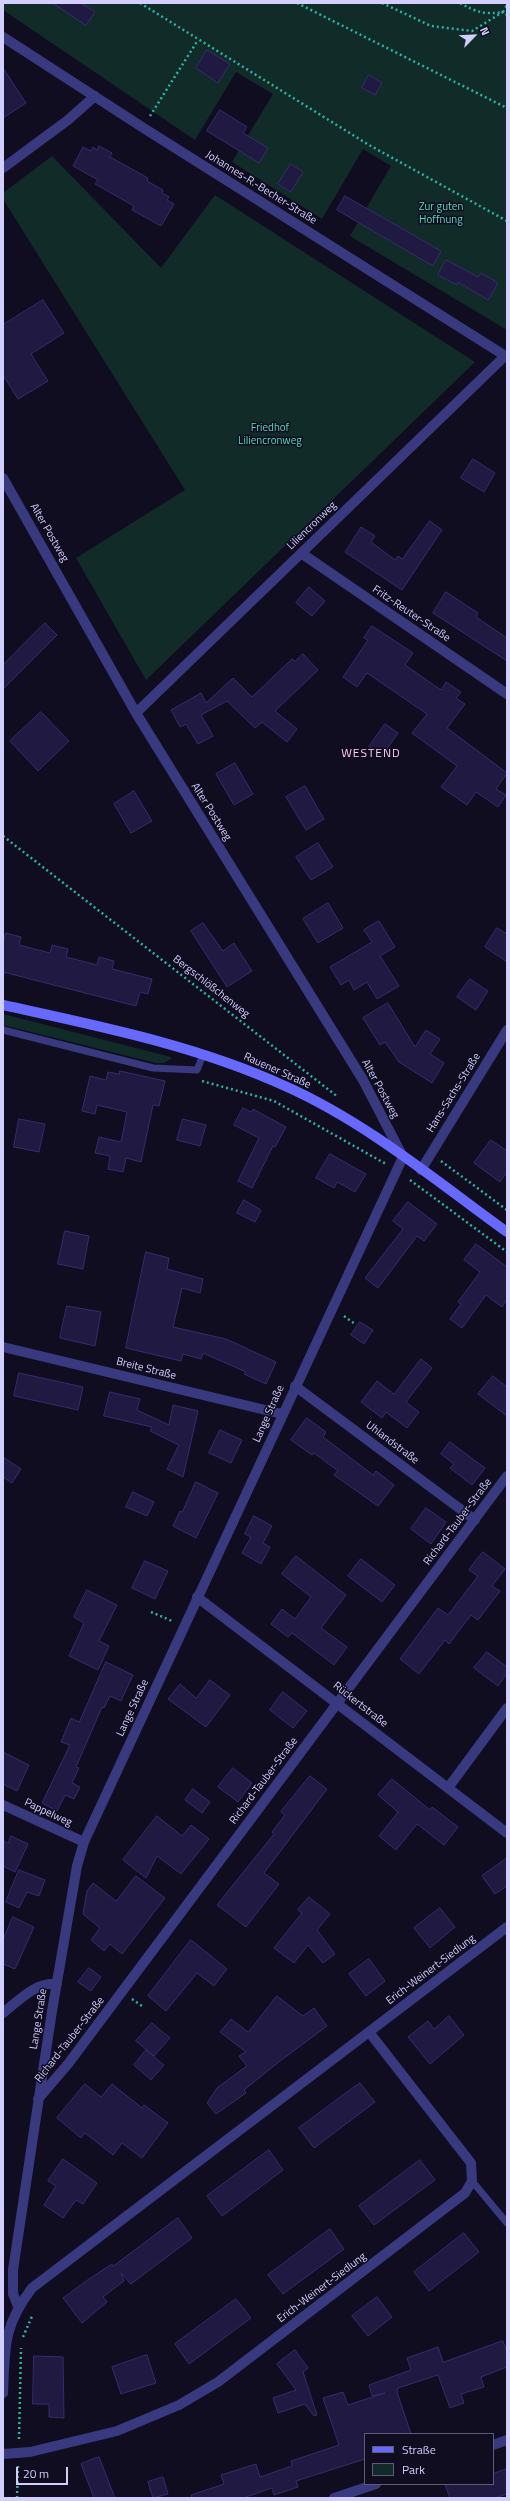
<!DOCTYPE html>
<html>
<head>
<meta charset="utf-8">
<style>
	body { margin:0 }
	#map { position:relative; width:510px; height:2501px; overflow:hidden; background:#100d21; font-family:"Titillium Web",sans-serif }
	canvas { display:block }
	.frame { position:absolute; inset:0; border:4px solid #d2cefe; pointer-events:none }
	.legend { position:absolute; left:364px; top:2433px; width:130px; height:52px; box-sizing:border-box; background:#100d21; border:1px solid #5e5a79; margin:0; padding:5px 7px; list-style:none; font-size:12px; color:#d2cefe }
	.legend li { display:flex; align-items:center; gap:8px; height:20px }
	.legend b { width:20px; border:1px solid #5e5a79 }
	.north { position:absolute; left:454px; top:16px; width:40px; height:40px; -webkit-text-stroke:3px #100d21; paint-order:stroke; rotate:66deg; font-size:11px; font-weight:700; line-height:16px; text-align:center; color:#d2cefe }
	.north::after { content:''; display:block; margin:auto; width:14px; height:18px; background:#d2cefe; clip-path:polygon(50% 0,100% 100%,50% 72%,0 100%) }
	.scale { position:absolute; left:16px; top:2467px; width:52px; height:18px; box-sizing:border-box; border:2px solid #d2cefe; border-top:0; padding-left:5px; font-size:12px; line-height:14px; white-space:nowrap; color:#d2cefe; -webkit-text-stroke:3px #100d21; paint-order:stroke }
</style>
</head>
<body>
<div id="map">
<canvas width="510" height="2501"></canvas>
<div class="frame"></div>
<ul class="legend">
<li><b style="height:5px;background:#6769fd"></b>Straße</li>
<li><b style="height:11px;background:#112b29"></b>Park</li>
</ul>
<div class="north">N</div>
<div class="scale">20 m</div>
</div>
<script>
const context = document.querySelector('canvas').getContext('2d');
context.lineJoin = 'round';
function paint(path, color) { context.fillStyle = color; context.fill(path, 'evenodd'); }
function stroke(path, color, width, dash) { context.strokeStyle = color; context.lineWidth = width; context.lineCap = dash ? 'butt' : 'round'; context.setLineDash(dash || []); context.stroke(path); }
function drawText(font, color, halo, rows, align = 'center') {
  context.font = font + ' "Titillium Web",sans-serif'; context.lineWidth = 3; context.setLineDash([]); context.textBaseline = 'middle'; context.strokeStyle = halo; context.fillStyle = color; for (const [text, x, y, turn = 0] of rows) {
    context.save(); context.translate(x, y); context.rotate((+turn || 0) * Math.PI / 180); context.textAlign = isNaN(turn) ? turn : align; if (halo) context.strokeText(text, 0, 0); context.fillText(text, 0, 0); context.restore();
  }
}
const green = new Path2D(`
	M3,3H507V330L350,236L391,166L363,149L322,219L232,162L273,94L236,72L195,140L3,10Z
	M52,156L161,268L215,195L475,362L146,680L76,558L185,490L3,199V193Z
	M3,1014L171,1057V1059L164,1063H156L3,1025Z`);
const building = new Path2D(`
	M53,3H81L95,12L86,25Z
	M207,50L230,64L218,83L196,68Z
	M3,68L26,103L3,118Z
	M369,75L382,83L375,95L362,88Z
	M220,110L247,127L243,133L268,148L259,163L207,131Z
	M99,146L112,153L110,157L148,178L147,181L163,190L162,193L169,197L167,200L174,204L161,226L132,210L134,206L95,184L98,180L73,166L83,147L91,151L93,147L97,150Z
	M291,164L303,172L291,192L278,184Z
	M345,196L441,251L433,266L337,210Z
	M446,260L478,277L481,273L498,283L488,300L458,282L457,285L438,275Z
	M43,300L64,333L31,354L48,381L18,399L3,375V325Z
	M473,459L495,473L484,492L461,478Z
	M430,521L442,530L402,590L345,552L361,527L375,536L371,542L395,560L398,556L402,559Z
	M309,587L325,601L312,616L296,603Z
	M446,592L478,613L476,617L507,638V661L433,613Z
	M45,623L57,635L3,689V665Z
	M372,626L413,653L405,665L441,690L446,682L461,692L456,698L465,704L447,728L507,773L496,789L506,795L498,807L476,792L467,805L441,787L457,766L412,733L427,714L367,673L357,687L343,677L368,640L364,638Z
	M303,654L318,670L275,711L297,729L287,742L262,722L255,728L227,701L201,715L213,736L198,744L186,724L180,727L171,710L201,693L206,703L233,678L252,697L292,659L295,661Z
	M41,712L69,741L38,771L10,741Z
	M385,724L398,733L382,756L369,747Z
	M235,763L253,794L234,805L216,774Z
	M305,786L324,819L306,830L286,797Z
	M134,791L152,821L131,833L114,804Z
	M318,843L333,867L311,880L296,857Z
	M328,903L343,928L318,943L303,919Z
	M379,921L395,947L380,956L399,986L377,999L367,982L354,990L349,980L341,985L330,967L372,942L364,930Z
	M203,923L223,951L234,943L252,971L227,987L191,931Z
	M497,928L507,934V962L485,947Z
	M6,933L21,937L19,945L50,953L52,945L68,949L66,957L97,965L99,957L114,961L112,969L152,979L148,994L140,992L136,1006L3,972V943Z
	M470,979L488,991L476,1010L457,997Z
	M388,1003L415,1047L426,1030L440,1039L430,1054L444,1063L432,1083L399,1062L385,1042L380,1045L363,1018Z
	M120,1071L165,1081L159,1106L153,1105L141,1162L126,1158L123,1172L108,1169L110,1156L95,1153L99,1137L121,1142L127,1112L97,1105L95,1114L82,1111L90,1076L106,1080L108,1072L119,1074Z
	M243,1108L251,1112L253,1109L286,1127L275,1147L273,1146L252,1188L238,1181L259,1138L234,1125Z
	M19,1119L45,1124L39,1152L14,1147Z
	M183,1119L206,1125L200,1146L177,1140Z
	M491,1140L507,1151V1172L500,1182L474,1163Z
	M330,1154L366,1174L355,1192L337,1182L334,1188L316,1178Z
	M244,1200L261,1210L255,1222L237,1213Z
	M408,1202L437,1224L424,1241L417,1236L378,1288L365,1278L403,1229L393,1221Z
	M65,1231L89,1236L83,1269L58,1264Z
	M476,1244L507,1267V1299L502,1307L486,1295L462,1328L450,1319L461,1304L458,1302L480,1272L464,1260Z
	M146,1252L169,1258L167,1269L203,1279L200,1293L182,1288L173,1327L226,1339L276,1362L266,1384L244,1374L246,1372L203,1353L201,1359L183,1354L181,1361L126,1348Z
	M67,1306L101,1312L95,1346L60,1338Z
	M360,1322L373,1330L364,1344L351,1335Z
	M421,1359L432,1368L406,1402L419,1412L407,1428L386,1412L382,1418L361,1402L377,1381L394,1394Z
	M19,1373L83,1387L78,1410L14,1396Z
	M493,1376L507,1387V1416L478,1394Z
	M110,1392L140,1399L137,1410L169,1425L173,1405L198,1411L183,1477L167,1469L179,1445L150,1431L152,1427L104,1416Z
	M307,1418L326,1432L323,1437L373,1475L376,1471L394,1485L378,1506L334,1475L338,1471L314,1453L312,1455L291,1440Z
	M220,1430L242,1440L231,1463L209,1453Z
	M450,1442L485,1468L472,1485L450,1468L454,1464L441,1454Z
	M3,1457L21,1469L12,1483L3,1477Z
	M196,1482L218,1493L196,1538L173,1526L180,1511L182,1512Z
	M133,1492L154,1502L147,1516L126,1507Z
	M426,1508L446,1522L431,1544L411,1529Z
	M254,1516L272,1526L263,1543L270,1547L261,1564L242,1553L251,1537L245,1534Z
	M483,1552L505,1569L492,1586L500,1591L478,1620L471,1615L449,1644L445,1640L419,1674L400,1659L438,1608L448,1615L478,1576L469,1570Z
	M296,1556L346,1595L321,1628L347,1647L334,1665L292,1633L288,1637L271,1624L282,1609L295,1619L311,1597L282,1574Z
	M361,1559L395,1585L382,1602L348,1576Z
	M145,1561L168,1571L155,1599L132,1588Z
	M87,1590L117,1605L99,1641L109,1646L98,1670L69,1656L84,1623L74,1617Z
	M487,1652L507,1667V1673L498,1686L474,1668Z
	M106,1662L133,1675L121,1701L110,1696L104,1708L102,1707L76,1767L79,1768L72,1783L80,1787L74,1799L65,1795L57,1811L42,1803L70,1745L61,1742L71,1718L79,1722Z
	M210,1680L230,1695L206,1727L168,1699L180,1684L196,1698Z
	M283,1692L307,1711L293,1728L270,1710Z
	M3,1752L29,1765L17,1791L3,1784Z
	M233,1768L252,1783L238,1802L218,1787Z
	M310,1776L327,1789L264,1873L279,1884L246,1927L217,1905L274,1834L272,1832L285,1815L281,1812Z
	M392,1779L430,1810L432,1807L458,1827L444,1845L417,1824L396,1850L379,1836L398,1812L378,1795Z
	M193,1789L210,1802L202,1813L185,1800Z
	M157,1816L182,1836L191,1825L209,1839L181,1874L157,1856L146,1878L123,1860Z
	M11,1836L28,1844L15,1872L3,1866V1841L8,1843Z
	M507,1858V1886L495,1894L482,1876Z
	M19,1870L45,1880L39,1896L27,1892L19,1908L6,1902Z
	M136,1876L165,1898L122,1954L110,1944L104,1951L91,1940L100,1928L83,1914L87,1891L93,1883L116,1901Z
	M309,1897L330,1914L317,1930L335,1954L323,1963L308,1945L294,1963L274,1948L302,1913L298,1910Z
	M440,1908L455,1927L430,1948L414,1928Z
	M13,1917L34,1927L15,1969L3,1964V1940Z
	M191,1940L227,1969L214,1986L197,1973L166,2011L148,1996Z
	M369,1959L385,1981L366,1996L349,1974Z
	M89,1968L101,1977L91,1991L78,1982Z
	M277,1996L303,2016L314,2008L327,2026L280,2061L244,2090L246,2093L216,2114L207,2103L217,2088L247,2066L239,2056L246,2052L220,2032L231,2019L248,2032Z
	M449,2016L464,2035L430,2064L408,2037L428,2021L434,2029Z
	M152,2023L170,2038L154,2056L136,2041Z
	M146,2050L164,2065L151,2080L134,2065Z
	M360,2083L375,2102L314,2148L299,2128Z
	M85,2084L101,2097L112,2084L142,2108L144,2105L168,2123L142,2158L122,2143L113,2155L85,2133L81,2138L57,2118Z
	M269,2150L283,2170L222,2216L207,2196Z
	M63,2159L97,2183L83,2204L76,2200L63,2218L44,2205L56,2186L48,2181Z
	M420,2160L435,2180L374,2225L359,2206Z
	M178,2218L192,2238L131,2284L121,2273L124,2281L103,2297L107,2302L82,2323L63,2298L89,2279L112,2264L113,2266Z
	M330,2229L344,2249L283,2294L268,2275Z
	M464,2233L479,2252L429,2291L414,2272Z
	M377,2297L392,2317L368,2336L352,2316Z
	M236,2299L251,2318L189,2364L175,2344Z
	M503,2341L507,2352V2367L481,2377L484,2387L461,2394L464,2403L450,2408L438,2375L398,2388L397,2392L411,2434H365V2459L296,2481L298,2487L274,2495L272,2488L243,2498H192L191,2495L224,2484L221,2475L256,2464L260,2477L292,2466L291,2461L339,2445L323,2398L343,2392L348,2405L385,2393L372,2396L369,2385L411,2370L407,2358L438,2347L443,2362Z
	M295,2350L308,2368L303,2372L317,2415L314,2416L305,2404L278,2413L273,2398L296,2390L277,2364Z
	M147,2355L156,2383L121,2394L112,2367Z
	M34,2356L63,2357L64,2418L49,2417V2404H33Z
	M99,2457L115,2498H94L81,2464Z
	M507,2469V2494L495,2498H450L445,2484H493V2474Z
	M163,2477L168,2494L153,2498L148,2482Z`);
const path = new Path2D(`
	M140,3L369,145L507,221
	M297,3L507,108
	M382,3L431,26L472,31L503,12L507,15
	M460,3C476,12 485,15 503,12L507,5
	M150,116L198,40
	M3,836L338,1097
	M202,1081L274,1101L386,1164
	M441,1161L507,1210
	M410,1180L507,1252
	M344,1316L355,1324
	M151,1612L172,1621
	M132,1999L142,2006
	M23,2337L33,2314
	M19,2439L21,2348
	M17,2498L18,2466`);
const service = new Path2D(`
	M3,1030L153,1068L197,1070L203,1055
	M472,2181L507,2223`);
const minor = new Path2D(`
	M3,37L142,127L507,357
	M3,168L68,120L95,96
	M3,478L136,713L363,1080L403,1157L84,1842L77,1866L52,2011L13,2270V2294L18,2306
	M301,553L507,694
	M136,713L505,356
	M421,1170L507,1030
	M3,1347L282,1414
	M295,1386L475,1520
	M197,1597L507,1833
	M448,1788L507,1708
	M3,1805L84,1842
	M3,2013C18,2001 37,1981 57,1984
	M38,2099L68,2064L507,1476
	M493,2445L507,2440
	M3,2454L30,2452L117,2431L179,2405L218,2382L465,2193L472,2181L471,2163L369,2032
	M334,2498L376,2484`);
const tertiary = new Path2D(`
	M3,2393C5,2347 3,2326 32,2288L507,1927`);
const secondary = new Path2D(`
	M3,1005C98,1026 196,1045 285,1086C366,1122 435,1180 507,1232`);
const streetNames = [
	["Johannes-R.-Becher-Straße",261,188,32],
	["Liliencronweg",312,526,-44],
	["Alter Postweg",49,533,60],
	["Fritz-Reuter-Straße",411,614,34],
	["Alter Postweg",211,812,58],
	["Bergschlößchenweg",211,987,38],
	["Rauener Straße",277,1071,24],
	["Alter Postweg",380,1089,61],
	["Hans-Sachs-Straße",454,1093,-58],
	["Breite Straße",146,1369,14],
	["Lange Straße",269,1414,-66],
	["Uhlandstraße",392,1443,37],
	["Richard-Tauber-Straße",458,1522,-53],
	["Rückertstraße",360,1705,38],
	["Lange Straße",133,1708,-65],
	["Richard-Tauber-Straße",264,1781,-53],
	["Pappelweg",48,1813,25],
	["Erich-Weinert-Siedlung",431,1970,-37],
	["Lange Straße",39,2019,-81],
	["Richard-Tauber-Straße",70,2040,-52],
	["Erich-Weinert-Siedlung",322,2288,-37]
];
const parkNames = [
	["Zur guten",441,207],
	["Hoffnung",441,220],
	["Friedhof",270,428],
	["Liliencronweg",270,441]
];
const neighbourhoodNames = [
	["WESTEND",371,754]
];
paint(green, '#112b29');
paint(building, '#201a42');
stroke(building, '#362c6e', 1);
stroke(path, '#2fb2a4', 2.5, [2, 3]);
stroke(service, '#393980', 7);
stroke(minor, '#393980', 10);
stroke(tertiary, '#393980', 10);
stroke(secondary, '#6769fd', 10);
drawText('11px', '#d2cefe', '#100d21', streetNames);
drawText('11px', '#5bddb7', '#100d21', parkNames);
context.letterSpacing = '1px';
drawText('12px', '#fed0f0', '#100d21', neighbourhoodNames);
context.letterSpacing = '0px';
</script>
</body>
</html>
